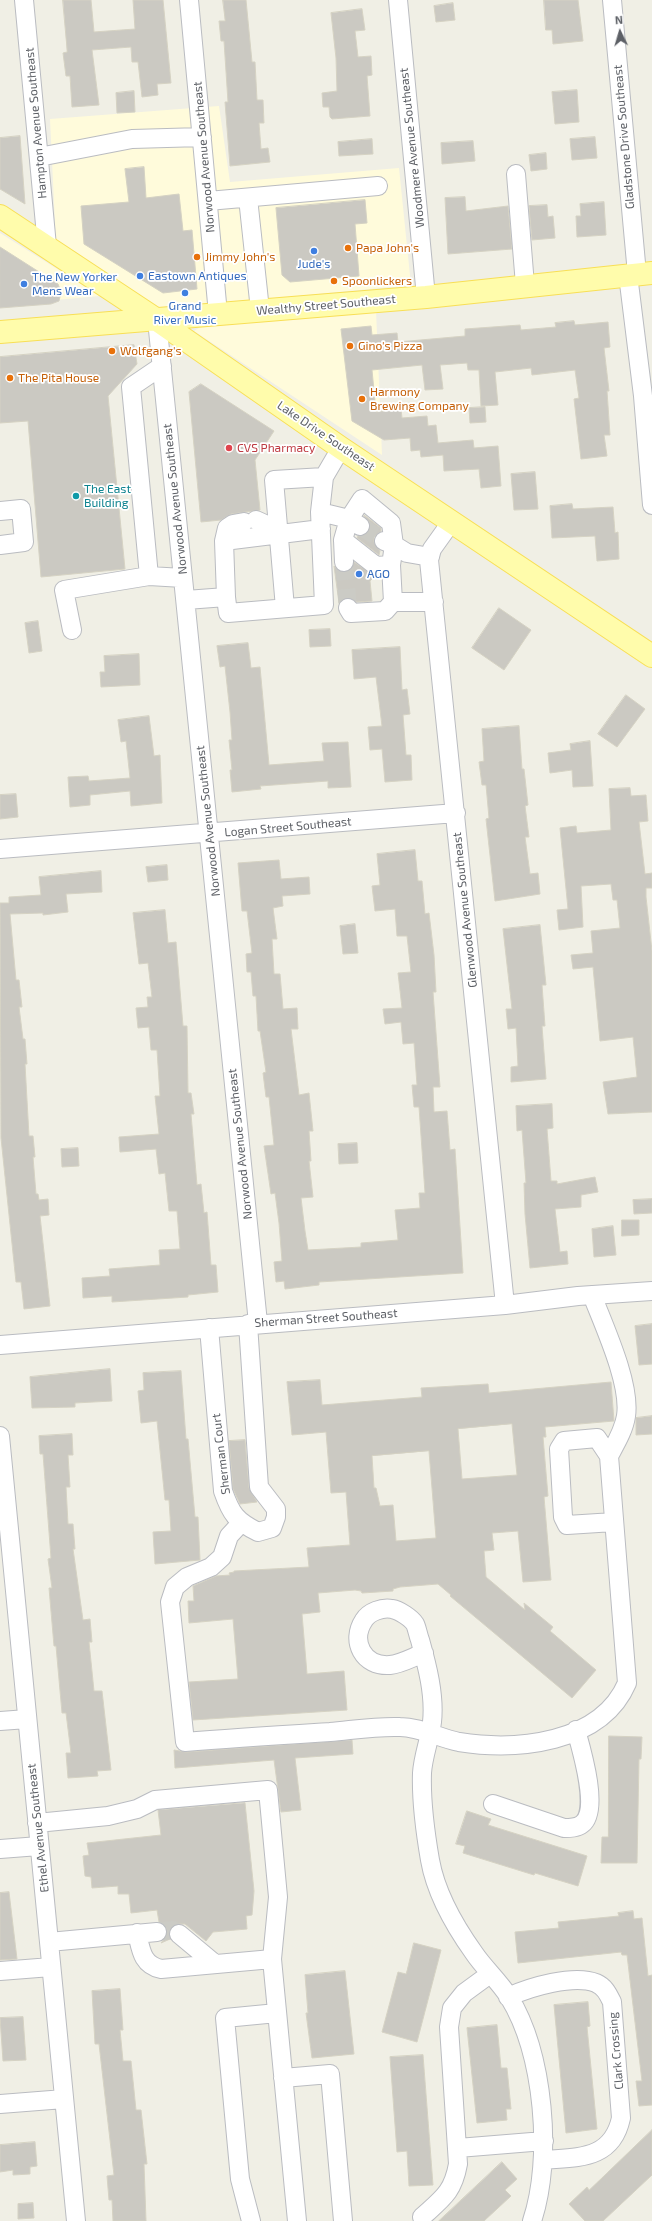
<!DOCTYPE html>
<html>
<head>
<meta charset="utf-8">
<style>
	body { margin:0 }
	#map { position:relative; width:652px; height:2221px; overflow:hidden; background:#f0efe5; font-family:"Exo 2",sans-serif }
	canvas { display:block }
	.north { position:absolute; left:600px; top:12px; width:40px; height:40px; -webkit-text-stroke:3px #fff; paint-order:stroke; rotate:355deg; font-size:11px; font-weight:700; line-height:16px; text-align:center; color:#5d6066 }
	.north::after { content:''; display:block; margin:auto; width:14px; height:18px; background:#5d6066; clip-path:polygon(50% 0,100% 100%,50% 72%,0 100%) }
</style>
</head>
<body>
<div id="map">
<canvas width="652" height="2221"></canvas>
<div class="north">N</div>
</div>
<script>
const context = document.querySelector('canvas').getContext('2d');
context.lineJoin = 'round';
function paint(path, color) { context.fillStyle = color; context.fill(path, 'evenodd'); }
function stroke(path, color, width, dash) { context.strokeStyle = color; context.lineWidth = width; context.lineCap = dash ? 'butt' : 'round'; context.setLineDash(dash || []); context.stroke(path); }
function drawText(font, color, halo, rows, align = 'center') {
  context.font = font + ' "Exo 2",sans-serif'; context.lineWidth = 3.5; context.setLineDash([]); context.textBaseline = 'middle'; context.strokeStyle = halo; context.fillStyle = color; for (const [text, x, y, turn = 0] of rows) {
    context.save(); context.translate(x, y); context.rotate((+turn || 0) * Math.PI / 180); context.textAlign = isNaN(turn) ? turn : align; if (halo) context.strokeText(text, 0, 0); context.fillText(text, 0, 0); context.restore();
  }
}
const commercial = new Path2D(`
	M219,106L230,182L399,168L411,285L162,309L56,245L50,119Z
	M0,233L100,296L0,305Z
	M376,310L382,455L194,331L205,324Z`);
const building = new Path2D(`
	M63,0H91L94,32L135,29L133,0H163L171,83L157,84L158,95L142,97L138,62H132L131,47L92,50L99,105L72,107L70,76H66L63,53L67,52Z
	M223,0H246L252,62H255L257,100H263L264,123H259L261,149L268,148L270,162L230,166L225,102H228L224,41H221L219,21H225Z
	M544,0H578L583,41L553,44L552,30H546Z
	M453,3L455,20L436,22L434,6Z
	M362,9L365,30L355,31L358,57L371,56L372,75L367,76L370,116L332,119L330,117L329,107H323L322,93L337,91L336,58L331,13Z
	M577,90L579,122L555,124L552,92Z
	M134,91L135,112L117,113L116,93Z
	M20,136L25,204L0,189V138Z
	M595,137L597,158L572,160L570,139Z
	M372,139L373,154L339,156L338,142Z
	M473,141L475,161L442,164L441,143Z
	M546,153L547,169L531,171L529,155Z
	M144,167L146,198L179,194L183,231L192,230L197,289L163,293L84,244L81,206L129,202L125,169Z
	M465,197L466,211L508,206L512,249L448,254L445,198Z
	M365,200L367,223L355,224L359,276L290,282L282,275L276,208Z
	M604,202L606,235L577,237L576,216H581L580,204Z
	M547,205L548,217L553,216L555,238L532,240L529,206Z
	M0,247L58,284L61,292L59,301L51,304L0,308Z
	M574,321L575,325L608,322L610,347L604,348L609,391H607L610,435H604L607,456L581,459L574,399L579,398L575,370L532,375L531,368L495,372L498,405L481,406L479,370H468L467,363L440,365L443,389L425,390L422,365L372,370L376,412L401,409L402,418L427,416L428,426L436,425L438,443L473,440L474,448L498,446L501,486L481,488L479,469L444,471L443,455L421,457L420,450L411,451L410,438L384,440L352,421L341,329L371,326L372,335L397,333L398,342L465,336V329L520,325L521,330L556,327L555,323Z
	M134,345L137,364L108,396L125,569L41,577L28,421L0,423V357Z
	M201,384L274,431L255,460L260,510L231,514L221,520L201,522L189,392Z
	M485,407L486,422L470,423L469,408Z
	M535,472L538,509L514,510L511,474Z
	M572,504L573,509L613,507L615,533L618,532L619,559L597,561L595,536L552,538L550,506Z
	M364,515L381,528V531L374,537V542L380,551L379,555L357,538L358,536L365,535L370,527Z
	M354,562L375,576L370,581L372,601L357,602L347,598L339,603L334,566L339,571L345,572L350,571Z
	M499,608L531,630L504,670L472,648Z
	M38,621L42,651L29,653L25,623Z
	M330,629L331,646L310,647L309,630Z
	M248,643L251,668L260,667L269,765L324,761L322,743L348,742L351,787L328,788V781L260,786L261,789L232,792L230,770H232L229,740H232L230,712L225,666L220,667L217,646Z
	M400,647L402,690L407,689L410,714L403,715L406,755H411L412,780L385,782L382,749L370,750L368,727L382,726L376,677L354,679L352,650Z
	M139,654L140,685L101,687L100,672H105L104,656Z
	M626,695L645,709L617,747L598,734Z
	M149,716L154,756L160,755L162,803L131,806L130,791L90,795V805L70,807L68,777L88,776L89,781L130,778L126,741L121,742L118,720Z
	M519,726L522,769H524L528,805L525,806L529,837H525L530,874L538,873L540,894L495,901L486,819L489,818L486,785H482L479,762L484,761L482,729Z
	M590,741L593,786L573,787L572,770L550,773L548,753L571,750L570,744Z
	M630,788L631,796L646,795L648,821L639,822L645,874L652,873V888H646V897L652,951V1112L608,1114L603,1082L637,1077L633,1037L600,1041L593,967L573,969L571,955L593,953L591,931L620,928L617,900H613L611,884L581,886L583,927L559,930L557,910L568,909L560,828L576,826L577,833L611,830L609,789Z
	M16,794L18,817L0,819V795Z
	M415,850L418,881H422L425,914L429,913L434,955L436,992H433L440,1087H433L434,1112L447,1111L450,1150L455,1149L463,1273L319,1282V1285L285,1289L284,1281L276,1282L274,1262L282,1261L279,1223L275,1193L271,1194L264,1146L274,1145L269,1097H266L263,1073L266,1072L260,1031H258L256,996H253L251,972H247L246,954L252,953L247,911H242L238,863L279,860L281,879L309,877L310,894L282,896L283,906L273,908L277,939H272L274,974H280L283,1009L297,1008L298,1029H291L299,1095L309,1093L313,1131H309L311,1161H309L313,1197L301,1198L305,1231L308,1250L361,1247V1243L398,1240L395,1210L420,1208L419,1193H425L419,1107H414L412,1085H417L414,1043L403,1044L401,1022L385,1024L383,1009L402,1008L398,973L411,972L407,936H397L395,909L375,911L372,886L380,885L377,854Z
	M167,865L168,880L148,882L146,867Z
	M101,871L102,892L66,894L68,912L43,915V913L10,914L16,980H19L22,1007H19L23,1039H25L27,1064H25L29,1136H33L35,1157H33L36,1194H38L39,1200L48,1199L49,1215L40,1216L50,1306L24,1309L21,1282H16L1,1138L0,903H9V897L41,895L39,877Z
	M165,910L168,943L176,942L183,1026H187L188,1093H191L194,1114H191L197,1185L201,1184L204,1213L207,1212L211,1265H216L218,1292L188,1295V1297L112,1302V1296L83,1298L82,1278L110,1276L109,1269L160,1265L159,1250L180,1249L177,1211H169L165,1173L159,1174L156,1149L120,1152L119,1137L159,1134L155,1096H160L157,1050H151L149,1027L138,1028L136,1008L148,1007L147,997H152L148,963L139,964L133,913Z
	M355,924L358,953L343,954L340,926Z
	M540,925L546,985H542L545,1026H542L546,1079L511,1082V1067L518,1066L516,1028L508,1029L506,1009H512L503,929Z
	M552,1104L553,1128L547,1129L551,1181H557V1184L595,1177L598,1192L581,1195V1207L555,1209L560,1252L567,1251L568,1264L530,1268L525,1214L524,1183H526L522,1130L517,1131L516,1106Z
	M357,1143L358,1163L339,1164L338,1144Z
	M78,1148L79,1166L62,1167L61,1149Z
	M652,1199V1213L634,1214L633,1200Z
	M622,1220H639V1235L622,1236Z
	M613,1226L616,1255L594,1257L592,1229Z
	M652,1324V1364L639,1365L635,1326Z
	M110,1369L112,1401L75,1403V1407L32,1408L30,1377Z
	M181,1371L186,1439H188L195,1517H198L200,1560L155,1564L153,1532L171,1531L169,1500H165L157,1421L141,1423L138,1391L144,1390L143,1373Z
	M320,1380L322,1405L422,1397L421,1388L488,1384L489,1393L611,1382L614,1421L545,1427L546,1437H543L548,1496L544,1497L551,1580L523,1582L518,1531L492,1533L494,1550L484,1551L486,1577L525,1610L524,1603L553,1627L550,1631L596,1670L572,1698L450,1596L451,1595L438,1584L400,1587L393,1589V1591L362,1593L361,1591L355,1590L318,1593L320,1612L302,1614L307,1674L344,1671L347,1710L193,1720L189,1682L238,1679L233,1619L189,1623L188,1601H194L193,1586L216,1576L230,1575L229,1573L234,1572V1571L309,1567L307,1548L350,1545L346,1492L331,1493L326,1432L292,1435L287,1382ZM512,1424L517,1475L462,1479L458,1429ZM429,1451L436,1538L396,1541L393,1505L380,1506L376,1488H374L372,1456Z
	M652,1416V1434L636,1435V1418Z
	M72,1434L73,1455H68L70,1487H66L68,1524H73L75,1549H73L83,1620L90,1619L92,1642H89L94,1691H102L111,1770L97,1771L98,1776L68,1778L66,1753H71L66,1713H62L56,1646H54L49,1588H52L48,1559L51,1558L43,1454H40L39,1436Z
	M245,1440L249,1488L257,1502L240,1504L233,1489L229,1441Z
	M609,1736L642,1737L641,1759H639L637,1863H601L602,1837H608Z
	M352,1740L353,1754L295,1758L301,1810L281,1812L274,1760L175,1768L174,1750L186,1752Z
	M245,1803L254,1891L252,1915L246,1916L247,1929L213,1932L206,1941L185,1924H176L169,1932L170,1939L161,1943L166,1937L167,1931L165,1926L159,1922L157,1910L131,1913L129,1894H118V1886L92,1888L91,1877L85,1876L83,1856L89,1855L87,1843L161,1835L158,1810Z
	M467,1811L491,1819L488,1825L587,1856L578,1886L535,1873L534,1875L463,1853L465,1846L456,1844Z
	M9,1892L17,1959L0,1960V1893Z
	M633,1911L634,1919L642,1918L648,1976L652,1975V2105L639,2106L636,2081H642L627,1955H622L621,1952L518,1963L515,1932L559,1928L558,1922L619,1916L618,1913Z
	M414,1943L441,1950L417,2042L382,2032L398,1972L406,1974Z
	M345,1971L354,2054L312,2058L306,2013H308L305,1975Z
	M120,1989L123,2030H120L123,2061H131L136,2110H141L147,2164H144L146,2221H113L112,2200H109L107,2176L114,2175L99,2044H95L92,1991Z
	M588,2002L590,2026L587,2027L597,2129L566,2133L554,2005Z
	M23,2017L26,2060L3,2061L0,2018Z
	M497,2025L501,2068H507L511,2109H506L507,2120L477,2123L467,2028Z
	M423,2055L433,2185L409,2186L407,2151L397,2152L390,2057Z
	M652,2130V2175L603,2221H585L569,2204L587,2187L589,2190Z
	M35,2142L37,2166L30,2167V2174L13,2175V2170L0,2172V2145Z
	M502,2162L517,2179L505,2190L511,2196L484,2221H439Z
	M33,2203L34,2218L18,2219V2204Z`);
const minorTunnel = new Path2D(`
	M360,526L382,540
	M344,562L348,608
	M157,1932L173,1930L179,1934`);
const minor = new Path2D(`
	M24,0L47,246
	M189,0L218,314
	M398,0L426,297
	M612,0L637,274
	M39,157L132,139L202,137
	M516,174L525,285
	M248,198L260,310
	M208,201L378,186
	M628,275L643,396L652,505
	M157,320L258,1323
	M0,511L21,509L24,542L0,545
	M320,512L349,519L362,499L391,523L394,545L407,553L430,557
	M256,520L267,525L273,535
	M452,521L432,549L429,560L505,1305
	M360,526L349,519L343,540L376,566L391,565L394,545L384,541
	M343,540L344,562
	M224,541L227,528L233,524L244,522
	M149,576L131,387L162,366
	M226,597L224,541L321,529
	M186,600L226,597L228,613L324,605L320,512L324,477L341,448
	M393,602H434
	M285,608L274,480L324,477
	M348,608L351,613L385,611L393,602L391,565
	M72,630L64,590L149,576L183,578
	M0,849L456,813
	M592,1295C604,1326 631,1384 626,1416C624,1430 616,1443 609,1456
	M209,1328L223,1491C231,1514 236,1521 258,1532L272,1528L276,1517V1509L259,1487L248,1324
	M0,1345L505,1305L578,1296L652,1291
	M0,1436L76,2221
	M241,1523L229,1536L222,1557L211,1567L187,1577L175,1587L170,1602L185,1742C233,1738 282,1735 330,1732C353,1730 377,1726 400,1727C420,1727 439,1738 459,1742C516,1751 601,1744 627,1683L609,1456L597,1438L564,1441L559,1449L563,1517L567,1525L614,1522
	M424,1653C413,1657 401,1664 390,1665C363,1667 350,1641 364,1620C369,1612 382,1607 392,1609C399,1610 411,1618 415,1624C417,1628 418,1635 420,1640C427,1665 435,1695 432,1722C430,1739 423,1756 422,1773C421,1802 425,1831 430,1860C436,1894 454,1925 474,1953C484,1968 499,1981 509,1997C544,2054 553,2158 532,2221
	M0,1721L27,1719
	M493,1804L564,1828C570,1828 577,1828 582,1824C600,1811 581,1748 576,1730
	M37,1823L108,1816L137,1809L155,1800L268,1790L278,1897L272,1959L297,2221
	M0,1849L39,1846
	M137,1933C141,1950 142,1965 161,1969L272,1959
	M179,1934L215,1964
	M49,1942L157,1932
	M0,1971L51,1967
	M508,1997C530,1987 574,1974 596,1983C605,1987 608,1994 612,2002L621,2118C612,2160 578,2157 544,2160
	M283,2078L330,2074L343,2221
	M0,2104L64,2099
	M458,2148L544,2141
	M422,2217C443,2198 453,2192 458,2164L449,2027L452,2008L464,1993L490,1974
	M251,2221L240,2179L225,2018L277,2013`);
const major = new Path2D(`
	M0,216L157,320L341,448L652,656
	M0,332L426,297L652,273`);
const markers = [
	[348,248,4,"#e8710a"],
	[314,251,4,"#3f7fe0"],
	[197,257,4,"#e8710a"],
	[140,276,4,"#3f7fe0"],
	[334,281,4,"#e8710a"],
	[24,284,4,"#3f7fe0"],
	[185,293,4,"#3f7fe0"],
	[350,346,4,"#e8710a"],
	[112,351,4,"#e8710a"],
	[10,378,4,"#e8710a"],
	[362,399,4,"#e8710a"],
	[229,448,4,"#e0444e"],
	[76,496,4,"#0f9aa8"],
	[359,574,4,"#3f7fe0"]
];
const streetNames = [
	["Hampton Avenue Southeast",36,123,-95],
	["Gladstone Drive Southeast",624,137,-95],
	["Woodmere Avenue Southeast",412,148,-96],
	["Norwood Avenue Southeast",204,157,-95],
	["Wealthy Street Southeast",326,305,-5],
	["Lake Drive Southeast",326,436,34],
	["Norwood Avenue Southeast",175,499,-96],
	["Norwood Avenue Southeast",208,821,-96],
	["Logan Street Southeast",288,827,-5],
	["Glenwood Avenue Southeast",465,910,-96],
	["Norwood Avenue Southeast",240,1144,-96],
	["Sherman Street Southeast",326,1318,-4],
	["Sherman Court",221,1454,-97],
	["Ethel Avenue Southeast",38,1828,-96],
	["Clark Crossing",616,2051,-95]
];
const foodNames = [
	["Papa John's",356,248],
	["Jimmy John's",205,257],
	["Spoonlickers",342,281],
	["Gino's Pizza",358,346],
	["Wolfgang's",120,351],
	["The Pita House",18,378],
	["Harmony",370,392],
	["Brewing Company",370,406]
];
const shopNames = [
	["Jude's",314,264,"center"],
	["Eastown Antiques",148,276],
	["The New Yorker",32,277],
	["Mens Wear",32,291],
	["Grand",185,306,"center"],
	["River Music",185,320,"center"],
	["AGO",367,574]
];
const healthNames = [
	["CVS Pharmacy",237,448]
];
const cultureNames = [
	["The East",84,489],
	["Building",84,503]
];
paint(commercial, '#fffbdb');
paint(building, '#cbc9c2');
stroke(building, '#d5d2c3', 1);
stroke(minorTunnel, '#cbcbc5', 18, [18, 9]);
stroke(minor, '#babcc1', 20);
stroke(major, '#f8df56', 24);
stroke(minor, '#fff', 18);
stroke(major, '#fffcab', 22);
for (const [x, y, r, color] of markers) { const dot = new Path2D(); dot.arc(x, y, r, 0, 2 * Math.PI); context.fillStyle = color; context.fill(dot); stroke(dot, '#fff', 1.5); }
drawText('12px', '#5d6066', '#fff', streetNames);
drawText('12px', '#c56008', '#fff', foodNames, 'left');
drawText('12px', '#366cbe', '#fff', shopNames, 'left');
drawText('12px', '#be3a42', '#fff', healthNames, 'left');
drawText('12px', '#0d838f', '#fff', cultureNames, 'left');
</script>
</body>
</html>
